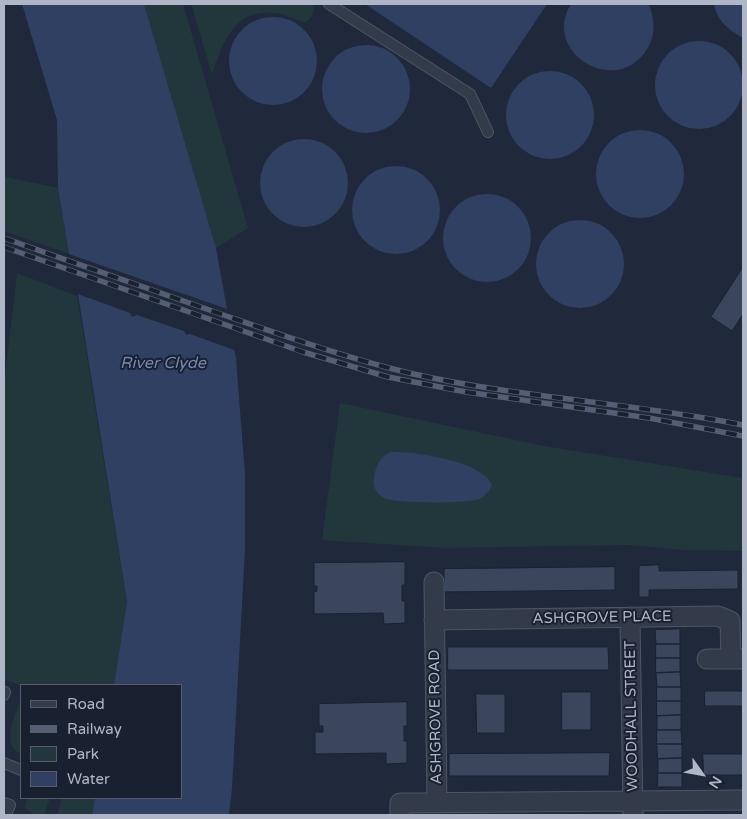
<!DOCTYPE html>
<html>
<head>
<meta charset="utf-8">
<style>
	body { margin:0 }
	#map { position:relative; width:747px; height:819px; overflow:hidden; background:#1f293b; font-family:"Varela Round",sans-serif }
	canvas { display:block }
	.frame { position:absolute; inset:0; border:5px solid #aeb6c8; pointer-events:none }
	.legend { position:absolute; left:20px; top:684px; width:162px; height:115px; box-sizing:border-box; background:#192030; border:1px solid #555c6d; margin:0; padding:6px 9px; list-style:none; font-size:15px; color:#aeb6c8 }
	.legend li { display:flex; align-items:center; gap:10px; height:25px }
	.legend b { width:25px; border:1px solid #555c6d }
	.north { position:absolute; left:677px; top:749px; width:50px; height:50px; -webkit-text-stroke:4px #192030; paint-order:stroke; rotate:122deg; font-size:14px; font-weight:700; line-height:20px; text-align:center; color:#aeb6c8 }
	.north::after { content:''; display:block; margin:auto; width:18px; height:22px; background:#aeb6c8; clip-path:polygon(50% 0,100% 100%,50% 72%,0 100%) }
</style>
</head>
<body>
<div id="map">
<canvas width="747" height="819"></canvas>
<div class="frame"></div>
<ul class="legend">
<li><b style="height:6px;background:#333b4b"></b>Road</li>
<li><b style="height:6px;background:#555e73"></b>Railway</li>
<li><b style="height:14px;background:#21373c"></b>Park</li>
<li><b style="height:14px;background:#304062"></b>Water</li>
</ul>
<div class="north">N</div>
</div>
<script>
const context = document.querySelector('canvas').getContext('2d');
context.lineJoin = 'round';
function paint(path, color) { context.fillStyle = color; context.fill(path, 'evenodd'); }
function stroke(path, color, width, dash) { context.strokeStyle = color; context.lineWidth = width; context.lineCap = dash ? 'butt' : 'round'; context.setLineDash(dash || []); context.stroke(path); }
function drawText(font, color, halo, rows, align = 'center') {
  context.font = font + ' "Varela Round",sans-serif'; context.lineWidth = 4; context.setLineDash([]); context.textBaseline = 'middle'; context.strokeStyle = halo; context.fillStyle = color; for (const [text, x, y, turn = 0] of rows) {
    context.save(); context.translate(x, y); context.rotate((+turn || 0) * Math.PI / 180); context.textAlign = isNaN(turn) ? turn : align; if (halo) context.strokeText(text, 0, 0); context.fillText(text, 0, 0); context.restore();
  }
}
const green = new Path2D(`
	M144,4H183L248,228L216,248Z
	M191,4H313C315,12 313,18 305,22C295,20 286,14 275,13C234,8 223,43 212,74Z
	M4,173L6,177L58,188L69,254L4,231Z
	M17,273L77,296L127,603L114,685L21,686L4,679V385Z
	M340,403L544,446L743,478V551L686,550L628,545L444,548L322,540Z
	M21,699V754C0,745 15,715 21,699Z
	M28,798H50L44,815H31L32,812L24,808Z
	M62,798H95L92,815H57Z`);
const water = new Path2D(`
	M22,4H144L216,248L236,359L245,475V548L232,788L229,815H92L95,798H181V685H114L127,602L77,288L69,254L58,188L57,120Z
	M365,4H547L491,88Z
	M571,4H648C654,14 655,30 651,41C625,103 539,55 571,4Z
	M714,4H743V38C729,30 717,21 714,4Z
	M229 61a44 44 0 1 1 88 0a44 44 0 1 1-88 0Z
	M655 85a44 44 0 1 1 88 0a44 44 0 1 1-88 0Z
	M322 89a44 44 0 1 1 88 0a44 44 0 1 1-88 0Z
	M506 115a44 44 0 1 1 88 0a44 44 0 1 1-88 0Z
	M596 174a44 44 0 1 1 88 0a44 44 0 1 1-88 0Z
	M260 183a44 44 0 1 1 88 0a44 44 0 1 1-88 0Z
	M352 210a44 44 0 1 1 88 0a44 44 0 1 1-88 0Z
	M443 238a44 44 0 1 1 88 0a44 44 0 1 1-88 0Z
	M536 264a44 44 0 1 1 88 0a44 44 0 1 1-88 0Z
	M390,452C414,451 483,461 492,485C489,492 484,498 476,500C463,503 395,504 384,498C373,492 372,483 375,472C378,462 381,457 390,452Z`);
const pier = new Path2D(`
	M66,253L230,310L237,351L190,334L186,335L184,331L137,315L132,317L130,313L75,293Z`);
const building = new Path2D(`
	M743,267V314L732,331L711,317Z
	M405,562V585H402V601H405V623L384,624L383,613L314,614V592L317,591V586H314V563Z
	M659,565V571L738,570V589L649,590V597H639V566Z
	M615,567V590L444,592V569Z
	M680,629V644H656L655,630Z
	M656,644H680V658H656Z
	M448,647H608L609,670H448Z
	M656,658H680V672L656,673Z
	M680,672L681,687H657L656,673Z
	M657,687H681V701H657Z
	M705,691H743V706H705Z
	M562,692H591V730H562Z
	M476,694H505V733H477Z
	M657,701H681V715L657,716Z
	M407,702V726H404V741H407V763L386,764V753L315,754V732H323V726H319V704Z
	M681,715V730H657V716Z
	M657,730H681L682,744H657Z
	M657,744H682V758L658,759Z
	M610,753L609,776H449V754Z
	M703,754H743V775H704Z
	M682,758V773H658V759Z
	M658,773H682V787H658Z`);
const service = new Path2D(`
	M329,4L470,94L488,132
	M4,695L5,692
	M4,763L21,770
	M4,803L10,805L6,815`);
const minor = new Path2D(`
	M434,582L437,803
	M630,617L633,815
	M434,620L718,616L730,621L731,659
	M707,659H743
	M400,815V803L743,800`);
const rail = new Path2D(`
	M4,238C74,263 144,287 215,312C279,334 343,357 409,373C519,398 633,403 743,425
	M4,247L303,352L388,377L466,392L649,418L743,436`);
const streetNames = [
	["ASHGROVE PLACE",602,618,-1],
	["WOODHALL STREET",632,716,-91],
	["ASHGROVE ROAD",436,717,-91]
];
const waterNames = [
	["River Clyde",163,364]
];
paint(green, '#21373c');
paint(water, '#304062');
paint(pier, '#1f293b');
paint(building, '#3b455c');
stroke(building, '#1b2232', 1);
stroke(service, '#4e5666', 12);
stroke(minor, '#4e5666', 21);
stroke(service, '#333b4b', 10);
stroke(minor, '#333b4b', 19);
stroke(rail, '#555e73', 5.5);
stroke(rail, '#192030', 4, [11]);
drawText('15px', '#aeb6c8', '#192030', streetNames);
drawText('italic 16px', '#7488b2', '#192030', waterNames);
</script>
</body>
</html>
